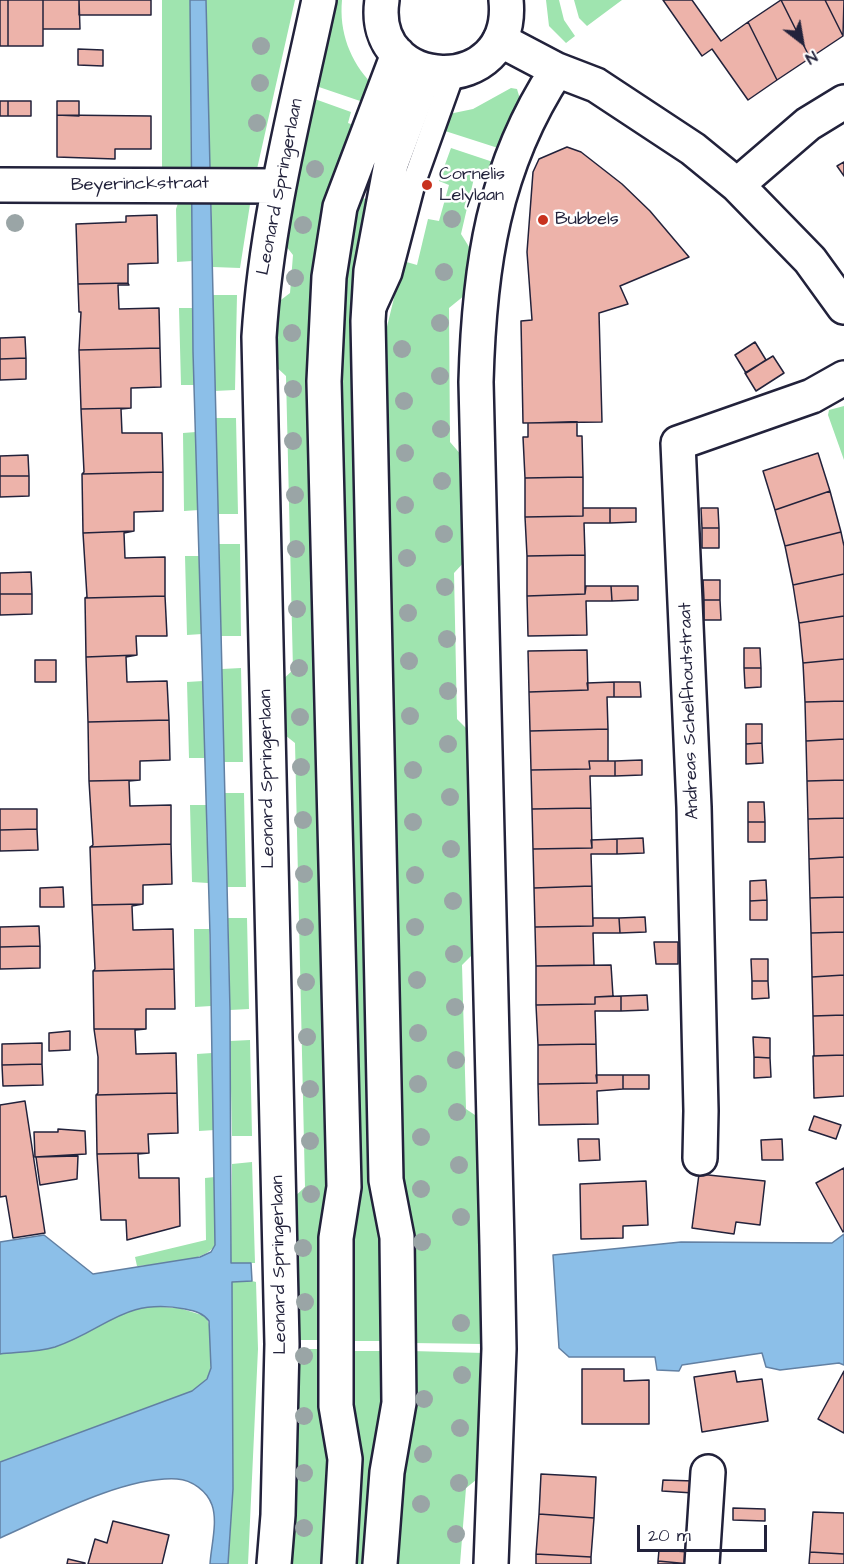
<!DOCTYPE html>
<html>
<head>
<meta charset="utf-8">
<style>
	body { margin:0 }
	#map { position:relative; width:844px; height:1564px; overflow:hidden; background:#fff; font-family:"Architects Daughter",sans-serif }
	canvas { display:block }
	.north { position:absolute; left:772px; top:12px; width:60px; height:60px; -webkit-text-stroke:4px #fff; paint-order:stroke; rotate:149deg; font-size:16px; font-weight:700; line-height:24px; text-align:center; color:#22223b }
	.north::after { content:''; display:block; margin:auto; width:21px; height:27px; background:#22223b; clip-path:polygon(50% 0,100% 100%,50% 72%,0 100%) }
	.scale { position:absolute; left:637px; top:1525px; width:130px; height:27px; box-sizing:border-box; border:3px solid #22223b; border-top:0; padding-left:8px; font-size:18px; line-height:21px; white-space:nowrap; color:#22223b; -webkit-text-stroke:4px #fff; paint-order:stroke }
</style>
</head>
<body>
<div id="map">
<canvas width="844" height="1564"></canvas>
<div class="north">N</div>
<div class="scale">20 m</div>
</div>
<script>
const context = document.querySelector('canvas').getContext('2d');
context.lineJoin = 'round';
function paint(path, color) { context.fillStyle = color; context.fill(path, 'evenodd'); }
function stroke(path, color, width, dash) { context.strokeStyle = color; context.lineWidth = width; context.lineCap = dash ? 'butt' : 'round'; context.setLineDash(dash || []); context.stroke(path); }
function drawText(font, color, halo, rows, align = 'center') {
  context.font = font + ' "Architects Daughter",sans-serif'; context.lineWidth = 5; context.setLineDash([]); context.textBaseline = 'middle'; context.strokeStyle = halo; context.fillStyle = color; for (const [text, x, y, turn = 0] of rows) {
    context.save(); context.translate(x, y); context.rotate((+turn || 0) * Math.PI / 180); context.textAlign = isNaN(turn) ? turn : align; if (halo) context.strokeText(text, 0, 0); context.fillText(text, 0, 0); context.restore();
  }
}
const green = new Path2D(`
	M162,0H190L191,170L162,172Z
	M206,0H295L257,169H210Z
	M334,0H342C339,32 350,61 372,84L366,103L316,86Z
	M546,0H559L564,20L575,36L566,43L549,26Z
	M574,0H622L587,26L579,18Z
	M511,88L517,89L520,99L498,148L442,130L449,114L473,109Z
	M312,98L351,112L348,123L359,127L335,180L332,1182L325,1340H295L291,1200L305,1187L295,743L280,731V682L293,670L286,376L273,364V306L290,293L293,255L282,241Z
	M451,148L493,162L490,169L474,178L461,234L471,250L465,295L449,308L450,442L463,457L466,560L454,573L457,719L469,731L477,950L462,965L466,1109L481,1119L484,1344L412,1343L401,1196L384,339L403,261L417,265L428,219L439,221L449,185L439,181Z
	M251,198L240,268L213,267L211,199Z
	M362,198L366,199L370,208L374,1207L383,1230L387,1341H349L337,356L354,204Z
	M179,200H192V261L177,262L176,209Z
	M213,295H237L235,390L214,391Z
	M179,308H193L194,385H181Z
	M844,406V460L828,415L829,410Z
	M236,418L238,514H218L215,418Z
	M196,432L199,510L184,511L183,433Z
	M219,544H240L241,636H221Z
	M185,556H200L202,634L187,635Z
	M241,668L243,762H224L222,669Z
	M203,681L205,758H189L187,682Z
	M225,793H244L246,887H227Z
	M190,805H206L208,883L192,882Z
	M228,918H247L249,1009L230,1010Z
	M194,929H209L211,1006L195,1007Z
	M250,1040L252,1136H232L230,1041Z
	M212,1053L215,1130L199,1131L197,1054Z
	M252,1162L255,1263H231L232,1164Z
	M215,1177V1245C205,1263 157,1264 137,1266L135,1257L206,1240L205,1178Z
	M252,1281L256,1282L258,1349L248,1564H228L233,1489L232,1282Z
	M142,1306L179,1308L205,1316C214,1328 215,1365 207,1378C204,1383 197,1387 192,1391L0,1462V1354L55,1347L112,1317Z
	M295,1349H324L330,1487L325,1564H288Z
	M349,1351H387L386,1406L374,1445L368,1564H351Z
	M412,1351L484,1353L481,1476L466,1488L460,1564H394Z`);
const water = new Path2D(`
	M190,0H206L230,1010L231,1258V1263H251L252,1281L232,1282L233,1489L228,1564H210C211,1546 218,1522 212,1505C207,1491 192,1480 177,1479C124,1476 48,1517 0,1538V1462L192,1391L207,1379L211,1368L209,1321C203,1313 195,1311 185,1309C124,1297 106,1330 55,1347C38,1352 18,1352 0,1354V1242L44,1235L93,1274L200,1257L211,1252L215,1245L210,934L193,352Z
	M844,1234V1365L839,1363L780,1370L766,1367L762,1353L682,1365L679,1371L657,1370L655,1357H569L559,1348L553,1255L681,1242L832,1243Z`);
const building = new Path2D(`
	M0,0H8V46H0Z
	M8,0H43V46H8Z
	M43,0H79L80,29H43Z
	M79,0H151V15H79Z
	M663,0H692L721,41L748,22L777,80L748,100L712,49L702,56Z
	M781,0H825L843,36L810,58Z
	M781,0L810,58L777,80L748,22Z
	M825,0H844L843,36Z
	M78,49L103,50V66L78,65Z
	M0,101H8V116H0Z
	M8,101H31V116H8Z
	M57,101H79V116L57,115Z
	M57,115L151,116V149H115V159L57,157Z
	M567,147L581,152L622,184L650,211L689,257L620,286L628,304L599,313L602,422L523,423L521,321L532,320L527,252L533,172L539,159Z
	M844,162V176L837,166Z
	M157,215L158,263L128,264V283L78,284L76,224L126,222V216Z
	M128,283L129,285H118L119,309L159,308L160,348L79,350L81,312H79L78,284Z
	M25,337L26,358L0,359V338Z
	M755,342L766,360L746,373L735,355Z
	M160,348L161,387L131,388V408L81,409L79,350Z
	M773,356L784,373L756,391L745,373Z
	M26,358V379L0,380V359Z
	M131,408L121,409L122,433H162L163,472L82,474L84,472L81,409Z
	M577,422V436H582L583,477L525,478L523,437H528V423Z
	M818,453L830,491L775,510L763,471Z
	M28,455L29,476H0V456Z
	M163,472V511L134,512V531L83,533L82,474Z
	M0,476H29V496L0,497Z
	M583,477V516L525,517V478Z
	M830,491L841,532L785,546L775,510Z
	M583,508H610V523H584L585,555L527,556L525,517L583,516Z
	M610,508H636V522L610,523Z
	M701,508H718L719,528H702Z
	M702,528H719V548H702Z
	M134,531L124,533L125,558L165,557V596L85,598L87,597L83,533Z
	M841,532L844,546V574L793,585L785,546Z
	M585,555V594L527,596V556Z
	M31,572L32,594H0V573Z
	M844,574V616L799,623L793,585Z
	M703,580H720V600H704Z
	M586,586H611L612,601H586L587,635L528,636L527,596L585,594Z
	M611,586H638V600L612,601Z
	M0,594H32V614L0,615Z
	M165,596L167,636H136L137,655L86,657L85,598Z
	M704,600H720L721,620H704Z
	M844,616V659L803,663L799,623Z
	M744,648H760L761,668H744Z
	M587,650L588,690L529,692L528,651Z
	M137,655L126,657L127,682L167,681L169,720L88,722L86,657Z
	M844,659V701L805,702L803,663Z
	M35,660H56V682H35Z
	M744,668H761V687L745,688Z
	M614,682H640L641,697H614Z
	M614,682V697H607L608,729L530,731L529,692L588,690L587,683Z
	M844,701V739L806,741L805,702Z
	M169,720L170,760L140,761V780L89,781L88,722Z
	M746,724H762V743L746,744Z
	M608,729V761H589L590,769L531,770L530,731Z
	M844,739V780L807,781L806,741Z
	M762,743L763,763L746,764V744Z
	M642,760V775L615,776V761Z
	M589,761H615V776H590L591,808L532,809L531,770L590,769Z
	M844,780V818L808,819L807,781Z
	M89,781L140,780L129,781L130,806L171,805V844L90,847L93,845Z
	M748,802H764L765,822H748Z
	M591,808L592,848L533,849L532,809Z
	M0,809H37V829L0,830Z
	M844,818V857L809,859L808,819Z
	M748,822H765V842H748Z
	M37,829L38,850L0,851V830Z
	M643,838L644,853L617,854V839Z
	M617,839V854H591L592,886L534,888L533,849L592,848L591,840Z
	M171,844L172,884L143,885V904L92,905L90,847Z
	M844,857V897L810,898L809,859Z
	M766,880L767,900L750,901V881Z
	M592,886L593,926L535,927L534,888Z
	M63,887L64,907H40V888Z
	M844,897V932L811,933L810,898Z
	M767,900V920H750V901Z
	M143,904L132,906L133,930L173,929L174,969L93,971L95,969L92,905Z
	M645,917L646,932L620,933L619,918Z
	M593,918H619L620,933H593L594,965L536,966L535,927L593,926Z
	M39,926L40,946L0,947V927Z
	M844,932V975L812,977L811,933Z
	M654,942H678V964H656Z
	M40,946V968L0,969V947Z
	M751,959H768V981H752Z
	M611,965L613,996L595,997V1004L536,1005V966Z
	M174,969L175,1009H146V1029H94L93,971Z
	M844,975V1015L813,1016L812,977Z
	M752,981H768L769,998L752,999Z
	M647,995L648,1010L621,1011V996Z
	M621,996V1011H595L596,1044L538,1045L536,1005L595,1004V997Z
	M844,1015V1055L814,1056L813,1016Z
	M94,1029H146L135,1030L136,1054L176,1053L177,1093L96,1095L98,1093V1057Z
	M70,1031V1050L49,1051V1033Z
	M753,1037L770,1038V1058L754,1057Z
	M42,1043V1064L2,1065V1044Z
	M596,1044L597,1083L538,1084V1045Z
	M844,1055V1096L814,1098L813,1056Z
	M754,1057L770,1058L771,1077L754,1078Z
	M42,1064L43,1085L3,1086L2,1065Z
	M596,1075H623V1089L597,1091L598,1124L539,1125L538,1084L597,1083Z
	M623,1075H649V1089H623Z
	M177,1093L178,1133L148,1134L149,1153L97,1154L96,1095Z
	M25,1101L45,1233L13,1238L6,1196L0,1197V1105Z
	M814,1116L841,1125L836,1139L809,1130Z
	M58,1129L85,1131L86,1154L35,1157L34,1132H58Z
	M578,1139H599L600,1160L579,1161Z
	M782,1139L783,1160H762L761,1140Z
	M97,1154L149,1153L138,1154L139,1178H179L180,1226L127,1240L126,1220H101Z
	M78,1156L77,1179L40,1185L36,1157Z
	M844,1168V1231L843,1232L816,1183Z
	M699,1174L765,1181L760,1225L736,1222L734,1234L692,1228Z
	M646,1181L648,1225L623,1226V1238L581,1239L580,1184Z
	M582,1369H624V1381L649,1380V1424H582Z
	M735,1371L737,1382L762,1379L768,1421L702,1432L694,1377Z
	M844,1371V1433L818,1419Z
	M541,1474L596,1477L594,1518L539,1514Z
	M663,1480L694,1481L693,1493L662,1491Z
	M733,1508L765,1509V1521L733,1520Z
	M813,1512L844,1513V1554L810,1552Z
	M539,1514L594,1518L591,1557L536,1554Z
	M113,1521L169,1535L162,1564H88L95,1539L107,1543Z
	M659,1550L690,1552V1564L658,1561Z
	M810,1552L844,1554V1564H809Z
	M536,1554L591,1557V1564H536Z
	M68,1559L85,1563V1564H67Z
	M658,1561L690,1564H658Z`);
const lane = new Path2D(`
	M374,309L390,274L414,182L453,73`);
const street = new Path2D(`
	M500,40L557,70L596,85L693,149L737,185L810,260L844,307
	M0,185L279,186
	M737,185L808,124L844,102
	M700,1158L701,1111L694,807L678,443L812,396L844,378
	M274,1564L278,1515L282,1344L259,337C266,222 295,112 319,0
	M491,1564L499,1349L497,1245L476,382C479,268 493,167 557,70
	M702,1564L708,1472`);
const secondary = new Path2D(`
	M382,0C368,94 516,99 506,0
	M339,1564L345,1459L336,1406V1238L344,1187L324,381L329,277L340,207L398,54
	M380,1564L387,1472L399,1403L397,1237L386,1180L368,321L371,271L391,164L426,71`);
const trees = [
	[261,46],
	[260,83],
	[257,123],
	[315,169],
	[452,219],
	[15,223],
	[303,225],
	[444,272],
	[295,278],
	[440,323],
	[292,333],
	[402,349],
	[440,376],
	[293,389],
	[404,401],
	[441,429],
	[293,441],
	[405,453],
	[442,481],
	[295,495],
	[405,505],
	[444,534],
	[296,549],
	[407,558],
	[445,587],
	[297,609],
	[408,613],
	[447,639],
	[409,661],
	[299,668],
	[448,691],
	[410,716],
	[300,717],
	[448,744],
	[301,767],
	[413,770],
	[450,797],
	[303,820],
	[413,822],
	[451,849],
	[304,874],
	[415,875],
	[453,901],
	[305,927],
	[415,927],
	[454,954],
	[417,980],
	[306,982],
	[455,1007],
	[418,1033],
	[307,1037],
	[456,1060],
	[418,1084],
	[310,1089],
	[457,1112],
	[421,1137],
	[310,1141],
	[459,1165],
	[421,1189],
	[311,1194],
	[461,1217],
	[422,1242],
	[303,1248],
	[305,1302],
	[461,1323],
	[304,1356],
	[462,1375],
	[424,1399],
	[304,1416],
	[460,1428],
	[423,1454],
	[304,1473],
	[459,1483],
	[421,1504],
	[304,1528],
	[456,1534]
];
const markers = [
	[427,185,6,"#c8321e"],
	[543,220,6,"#c8321e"]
];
const poiNames = [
	["Cornelis",439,175],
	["Lelylaan",439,196],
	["Bubbels",555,220]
];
const streetNames = [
	["Beyerinckstraat",140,185,-1],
	["Leonard Springerlaan",281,187,-79],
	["Andreas Schelfhoutstraat",690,711,-92],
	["Leonard Springerlaan",268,779,-91],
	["Leonard Springerlaan",280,1265,-91]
];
paint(green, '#9fe4af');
paint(water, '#8cbfe8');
stroke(water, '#6280a3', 1.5);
paint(building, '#edb3aa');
stroke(building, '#22223b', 1.5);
stroke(lane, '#22223b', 27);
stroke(street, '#22223b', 38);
stroke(secondary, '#22223b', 38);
stroke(lane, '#fff', 22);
stroke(street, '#fff', 33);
stroke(secondary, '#fff', 33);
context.fillStyle = '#9aa5a6';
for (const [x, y] of trees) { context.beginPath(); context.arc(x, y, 9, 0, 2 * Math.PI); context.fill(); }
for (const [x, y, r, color] of markers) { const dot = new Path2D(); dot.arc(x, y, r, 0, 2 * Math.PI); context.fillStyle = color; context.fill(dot); stroke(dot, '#fff', 2); }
drawText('18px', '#22223b', '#fff', poiNames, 'left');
drawText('18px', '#22223b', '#fff', streetNames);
</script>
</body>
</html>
